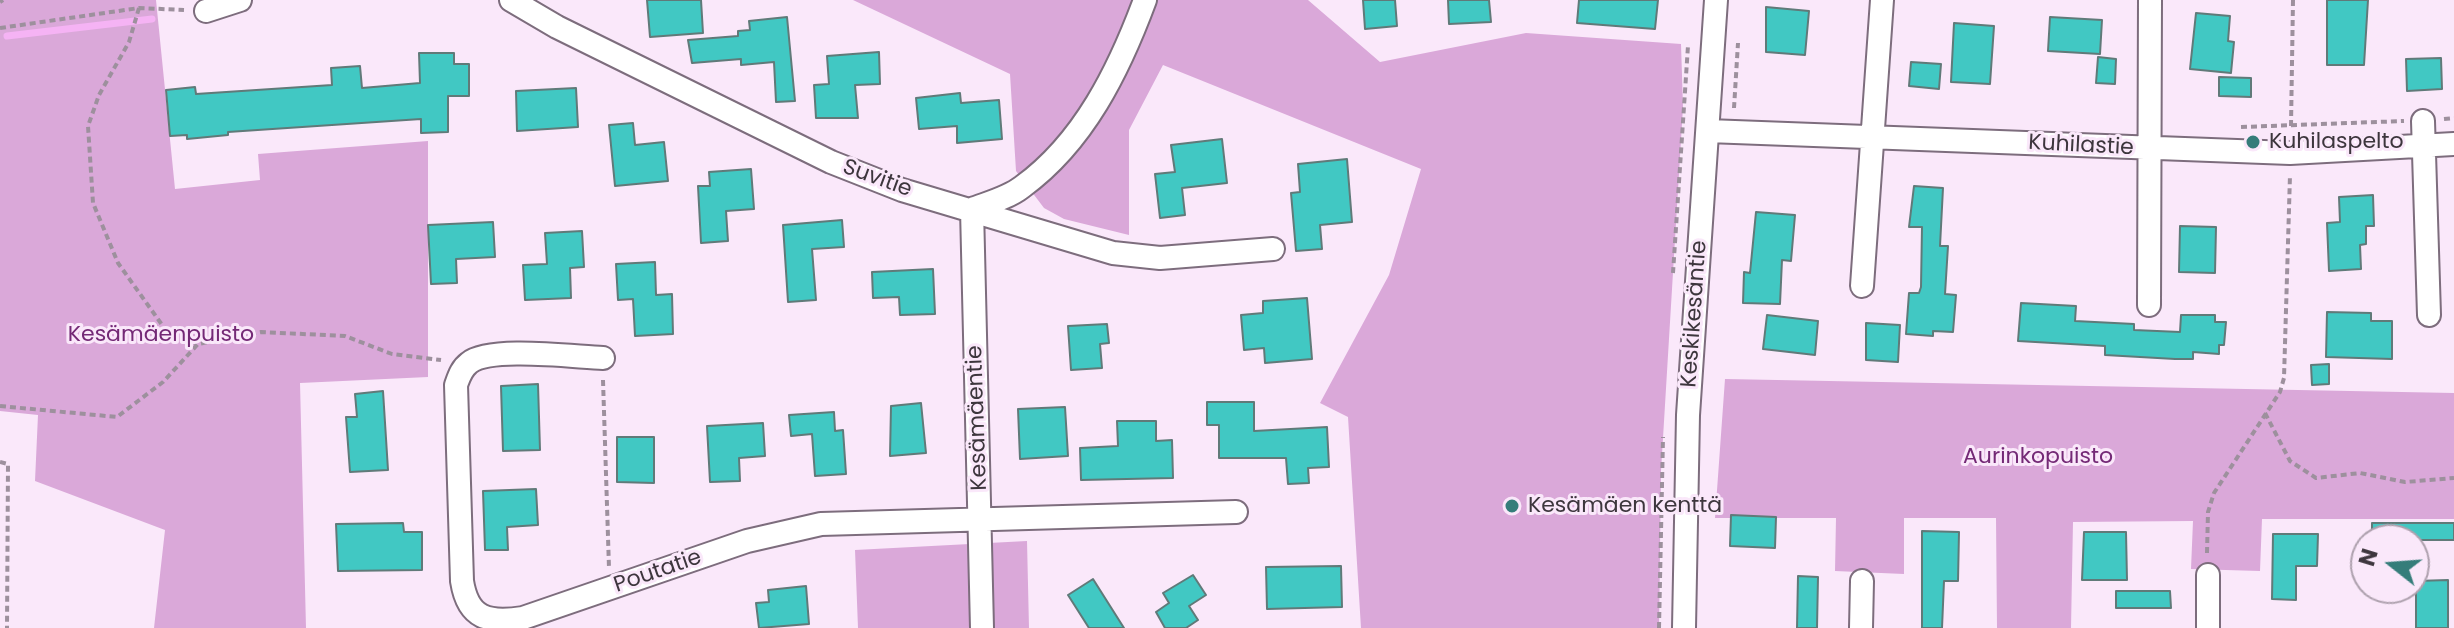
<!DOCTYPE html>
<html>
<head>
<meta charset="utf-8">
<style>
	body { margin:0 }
	#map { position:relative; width:2454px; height:628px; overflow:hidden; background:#fae8fa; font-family:Poppins,sans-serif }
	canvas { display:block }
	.north { position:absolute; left:2350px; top:524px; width:80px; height:80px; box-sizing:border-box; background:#fae8fa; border:2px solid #aea1ae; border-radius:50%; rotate:287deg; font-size:22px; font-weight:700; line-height:32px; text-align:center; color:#3d363d }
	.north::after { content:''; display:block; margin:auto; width:28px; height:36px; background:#357d7a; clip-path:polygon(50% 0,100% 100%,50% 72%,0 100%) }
</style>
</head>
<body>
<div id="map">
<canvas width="2454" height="628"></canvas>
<div class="north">N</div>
</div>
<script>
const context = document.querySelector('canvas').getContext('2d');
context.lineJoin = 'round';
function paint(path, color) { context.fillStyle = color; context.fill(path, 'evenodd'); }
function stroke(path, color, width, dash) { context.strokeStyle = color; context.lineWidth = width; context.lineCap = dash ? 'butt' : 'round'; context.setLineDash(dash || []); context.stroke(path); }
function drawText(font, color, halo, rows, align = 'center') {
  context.font = font + ' Poppins,sans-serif'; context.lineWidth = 6; context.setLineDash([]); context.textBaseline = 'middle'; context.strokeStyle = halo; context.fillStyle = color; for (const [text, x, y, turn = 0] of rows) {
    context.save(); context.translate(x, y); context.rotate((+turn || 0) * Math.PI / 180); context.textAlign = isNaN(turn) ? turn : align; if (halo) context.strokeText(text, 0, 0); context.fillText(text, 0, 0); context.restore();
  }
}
const green = new Path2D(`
	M0,0H156L175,189L260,180L258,154L428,141V377L300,383L306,628H154L165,530L35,481L38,415L0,411Z
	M853,0H1308L1380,62L1526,33L1681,44L1683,107L1661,471L1659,628H1361L1348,417L1320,403L1389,275L1421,169L1163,65L1129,130V235L1064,219L1044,208L1016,171L1010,74Z
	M1725,379L2454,393V519H2262L2260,571L2191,569L2193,521L2073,522L2071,628H1997L1996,518H1904V574L1835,571L1836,518H1715Z
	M1027,541L1029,628H858L855,550Z`);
const stream = new Path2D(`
	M7,36L152,19`);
const building = new Path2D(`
	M647,0H701L703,33L650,37Z
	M1363,0H1395L1397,26L1365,29Z
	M1448,0H1489L1491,22L1449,24Z
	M1579,0H1658L1655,29L1577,23Z
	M2327,0H2368L2364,65H2327Z
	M1766,7L1809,11L1805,55L1766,52Z
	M2196,13L2230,16L2228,41L2234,42L2231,73L2190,69Z
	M787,17L795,101L776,102L774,62L741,65V59L692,63L688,40L738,36V31L750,30L749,21Z
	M2050,17L2102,20L2100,54L2048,51Z
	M1954,23L1994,26L1990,84L1951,82Z
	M879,52L880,84L855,85L858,118H816L814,85L829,84L827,56Z
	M419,53H454V64H469V96H448V132L421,133V119L228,132V135L187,139V135L170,136L166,90L195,87L196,94L332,85L331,68L360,66L362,88L420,83Z
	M2098,57L2116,59L2115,84L2096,83Z
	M2441,58L2442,89L2407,91L2406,59Z
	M1911,62L1941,64L1939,89L1909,86Z
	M2219,77L2251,78V97L2219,96Z
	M576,88L578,127L517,131L516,91Z
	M960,93L961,103L999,100L1002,139L957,143V126L919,129L916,98Z
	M633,123L635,145L664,142L668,181L615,186L609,125Z
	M1222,139L1227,183L1182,188L1185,215L1160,218L1155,174L1175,172L1171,145Z
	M1347,159L1352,222L1320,225L1322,249L1296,251L1291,193L1300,192L1298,164Z
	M751,169L754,209L726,211L728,241L701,243L698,186H710L709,172Z
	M1914,186L1943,188L1940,246H1948L1945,294L1956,295L1953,332L1933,331V336L1906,334L1909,293H1919L1921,287L1922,227H1909Z
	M2373,195L2374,226H2366V244L2360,245L2361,269L2329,271L2327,223L2340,222L2339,197Z
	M1756,212L1795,215L1791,261L1782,260L1780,304L1743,303L1744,272L1750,273Z
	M842,220L844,247L812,249L816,300L788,302L783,225Z
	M493,222L495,257L456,259L457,283L431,284L428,225Z
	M2180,226L2216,227L2215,273L2179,272Z
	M582,231L584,267L570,268L571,298L525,300L523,265L547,264L545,233Z
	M655,262L656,295L672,294L673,334L635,336L633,299L618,300L616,264Z
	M933,269L935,314L900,315L899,297L873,298L872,272Z
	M1307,298L1312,359L1265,363L1264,348L1244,350L1241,315L1263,313V301Z
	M2021,303L2076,306L2075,321L2134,324V330L2180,332L2181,315H2215V322H2226L2224,345H2219V354L2193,352V359H2175L2105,355V346L2018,341Z
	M2327,312L2371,313V321H2392V359L2326,357Z
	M1767,315L1818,321L1815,355L1763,349Z
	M1866,323L1900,325L1898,362L1866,360Z
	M1107,324L1109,343L1100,344L1102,368L1071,370L1068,326Z
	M2329,364V384L2312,385L2311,365Z
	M538,384L540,450L503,451L501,386Z
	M383,391L388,470L350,472L346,417H357L355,394Z
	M1207,402H1254V431L1327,427L1329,467L1308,468L1309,483L1288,484L1286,458H1219V425H1207Z
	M921,403L926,453L890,456L891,406Z
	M1065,407L1068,456L1020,459L1018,409Z
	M834,412L835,431L843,430L846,474L815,476L812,434L791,436L789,415Z
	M1117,421H1156V441L1172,440L1173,478L1081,480L1080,448L1118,446Z
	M763,423L765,456L739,458L740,481L710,482L707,426Z
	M617,437H654V483L617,482Z
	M536,489L538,525L507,527L508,550H485L483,491Z
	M1731,515L1776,517L1775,548L1730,546Z
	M403,523L404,532H422V570L338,571L336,524Z
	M2372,523H2454V540H2372Z
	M1922,531L1959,532L1958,581H1944L1942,628H1922Z
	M2084,532H2126L2127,580H2082Z
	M2273,534H2318L2317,566H2296V600L2272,599Z
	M1341,566L1342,607L1267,609L1266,567Z
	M1193,575L1206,595L1189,606L1198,620L1186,628H1165L1156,612L1169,603L1163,593Z
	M1798,576L1818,577L1817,628H1797Z
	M1093,579L1124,628H1089L1068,595Z
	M2448,580V628H2416V581Z
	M806,586L809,624L759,628L756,603L769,602L768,590Z
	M2116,591H2170L2171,608H2116Z`);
const path = new Path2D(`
	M0,2L3,0
	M139,8L129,42L99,95L88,126L93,203L118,263L165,329L198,344
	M0,28L139,8L184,10
	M1734,108L1738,43
	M2444,119L2454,118
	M2291,126L2293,0
	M2241,127L2404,121
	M1673,273L1688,46
	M603,380L609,568
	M0,406L117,417L163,382L198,344L261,332L345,336L392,354L441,360
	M2265,413L2290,461L2316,478L2360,473L2405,482L2454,478
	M0,462L8,464L7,628
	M2207,553L2208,512L2214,493L2280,392L2284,378L2290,175
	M1659,628L1663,437`);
const minor = new Path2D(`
	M511,0L557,27L831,162L902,190L1113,253L1160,258L1273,249
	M206,11L240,0
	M2423,121L2429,315
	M1708,131L2290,153L2454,144
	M972,209L982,628
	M972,209C988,203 1008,198 1022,187C1084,142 1119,70 1145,0
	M1862,286L1882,0
	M2149,305L2150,0
	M603,358C574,357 490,346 469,363C461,369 459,377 456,385L462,581C468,619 488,623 523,618L747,541L821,524L1236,512
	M2208,575V628
	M1684,628L1688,415L1716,0
	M1861,628L1862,581`);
const markers = [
	[2253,142,8,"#357d7a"],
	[1512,506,8,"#357d7a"]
];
const poiNames = [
	["Kuhilaspelto",2269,142],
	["Kesämäen kenttä",1528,506]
];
const streetNames = [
	["Kuhilastie",2081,146,3],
	["Suvitie",877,179,20],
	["Keskikesäntie",1695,314,-86],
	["Kesämäentie",978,418,-92],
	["Poutatie",658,572,-19]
];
const parkNames = [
	["Kesämäenpuisto",161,335],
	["Aurinkopuisto",2038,457]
];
paint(green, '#daa8d9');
stroke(stream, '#f5b3f4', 7);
paint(building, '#41c8c3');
stroke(building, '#607a79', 2);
stroke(minor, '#7d6d7d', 26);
stroke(path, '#9d909d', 4, [6, 4]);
stroke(minor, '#fff', 22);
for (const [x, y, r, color] of markers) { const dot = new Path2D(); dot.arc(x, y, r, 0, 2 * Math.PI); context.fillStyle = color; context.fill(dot); stroke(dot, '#fae8fa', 3); }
drawText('22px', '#3d363d', '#fae8fa', poiNames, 'left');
drawText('22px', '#3d363d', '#fae8fa', streetNames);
drawText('22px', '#742976', '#fae8fa', parkNames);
</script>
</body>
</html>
